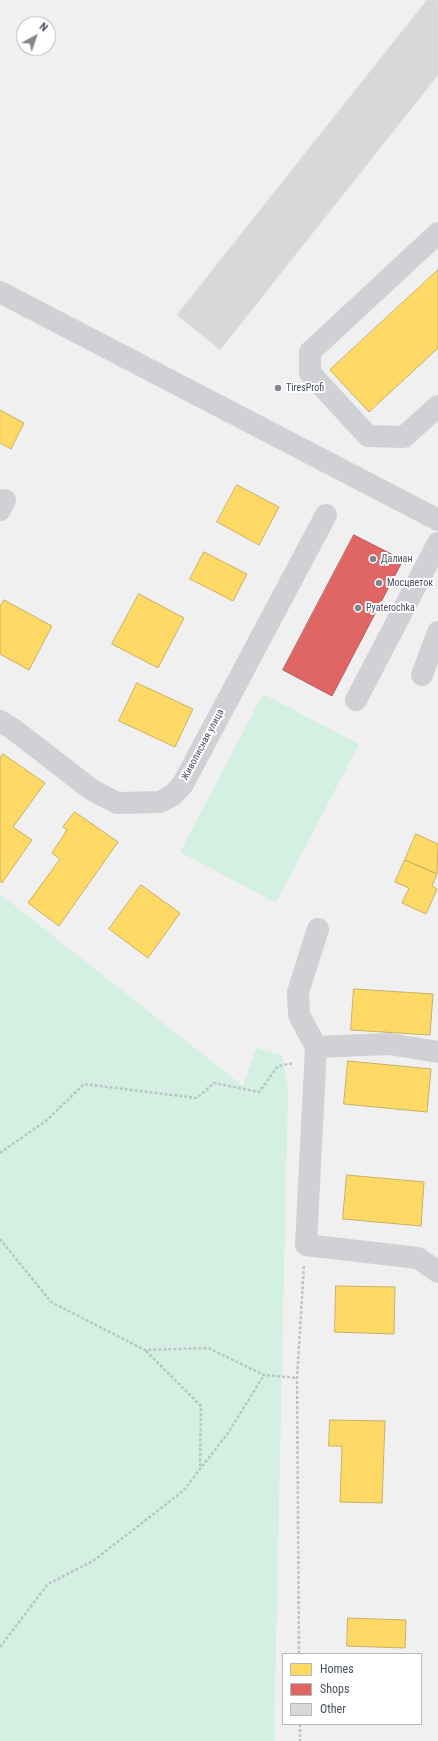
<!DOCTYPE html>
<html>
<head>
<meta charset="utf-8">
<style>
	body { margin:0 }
	#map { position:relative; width:438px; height:1741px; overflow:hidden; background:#f1f0f0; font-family:"Roboto Condensed",sans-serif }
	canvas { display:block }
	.legend { position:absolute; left:282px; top:1653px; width:140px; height:72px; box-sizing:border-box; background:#fff; border:1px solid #b5b9be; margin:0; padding:5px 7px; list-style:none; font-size:12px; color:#474f5d }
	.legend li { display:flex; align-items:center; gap:8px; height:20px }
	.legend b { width:20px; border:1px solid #b5b9be }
	.north { position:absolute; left:16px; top:16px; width:40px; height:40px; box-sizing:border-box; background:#fff; border:1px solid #b5b9be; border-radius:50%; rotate:40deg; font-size:11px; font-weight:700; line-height:16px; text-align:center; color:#474f5d }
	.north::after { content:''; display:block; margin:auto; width:14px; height:18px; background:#828790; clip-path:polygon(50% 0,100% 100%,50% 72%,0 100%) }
</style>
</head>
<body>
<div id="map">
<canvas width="438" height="1741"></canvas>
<ul class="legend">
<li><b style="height:11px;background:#ffd966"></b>Homes</li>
<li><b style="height:11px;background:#e06666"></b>Shops</li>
<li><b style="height:11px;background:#d8d8db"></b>Other</li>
</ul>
<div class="north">N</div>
</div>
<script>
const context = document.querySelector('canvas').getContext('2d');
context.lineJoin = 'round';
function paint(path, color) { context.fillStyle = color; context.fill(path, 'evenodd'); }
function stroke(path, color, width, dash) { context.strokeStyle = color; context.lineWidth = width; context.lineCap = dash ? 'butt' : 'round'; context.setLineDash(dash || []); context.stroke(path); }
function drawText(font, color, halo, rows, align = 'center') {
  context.font = font + ' "Roboto Condensed",sans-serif'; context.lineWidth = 4; context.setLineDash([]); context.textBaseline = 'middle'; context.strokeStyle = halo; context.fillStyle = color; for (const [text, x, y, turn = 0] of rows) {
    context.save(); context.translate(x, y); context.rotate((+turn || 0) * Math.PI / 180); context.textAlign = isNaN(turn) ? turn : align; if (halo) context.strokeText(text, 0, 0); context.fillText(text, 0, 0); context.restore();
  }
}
const green = new Path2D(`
	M263,694L359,744L276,903L180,852Z
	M0,894L243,1086L256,1048L282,1055L288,1088L274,1741H0Z`);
const homes = new Path2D(`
	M438,270V348L369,412L330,370Z
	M0,410L24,423L11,449L0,443Z
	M237,485L279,507L259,545L217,522Z
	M204,552L247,574L233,601L190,579Z
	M139,594L184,618L158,668L112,644Z
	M4,600L52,626L29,670L0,654V607Z
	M137,683L193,709L175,747L119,721Z
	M3,754L45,783L13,827L32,840L2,883L0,881V758Z
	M75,812L118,842L59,926L28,903L60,859L52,853L67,830L63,827Z
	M416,834L438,844L437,874L405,860Z
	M405,860L437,874L432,886L437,889L426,914L402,903L409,888L395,882Z
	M141,885L180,913L148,958L109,929Z
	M354,989L433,994L430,1035L351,1030Z
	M348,1061L431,1069L427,1112L344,1104Z
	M347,1175L424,1182L421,1226L343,1219Z
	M336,1286L395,1287L394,1334L335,1332Z
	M330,1420L385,1421L382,1503L340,1502L342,1446H329Z
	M348,1618L406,1620L405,1648L347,1646Z`);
const shops = new Path2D(`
	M354,535L403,560L332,696L283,670Z`);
const building = new Path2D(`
	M427,0H438V75L220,350L177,315Z`);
const path = new Path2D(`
	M0,1153L47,1120L84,1084L197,1098L214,1083L259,1092L278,1066L294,1063
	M0,1239L51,1302L145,1350L208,1348L264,1375L297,1378
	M146,1351L201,1406L200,1469
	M0,1647L48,1584L93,1561L183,1491L228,1433L264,1375
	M299,1654L297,1378L304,1265
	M300,1724V1741`);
const minor = new Path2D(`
	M438,233L310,352V373L368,436L404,437L438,406
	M0,292L438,520
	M0,510L5,500
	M422,675L438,632
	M356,700L438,543
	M0,721L13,729L92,790L117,803L160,802L173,795L183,784L326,515
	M318,929L298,992L299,1015L316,1047L306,1245L418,1258L438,1272
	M316,1047L389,1044L438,1052`);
const markers = [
	[278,388,4,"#828790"],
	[373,559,4,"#828790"],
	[379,583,4,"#828790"],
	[358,608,4,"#828790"]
];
const poiNames = [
	["TiresProfi",286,388],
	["Далиан",381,559],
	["Мосцветок",387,583],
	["Pyaterochka",366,608]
];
const streetNames = [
	["Живописная улица",203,745,-62]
];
paint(green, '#d4f0e3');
paint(homes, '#ffd966');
stroke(homes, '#c8b063', 1);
paint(shops, '#e06666');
stroke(shops, '#b25f63', 1);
paint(building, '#d8d8db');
stroke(building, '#e2e2e3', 1);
stroke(path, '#bac6c5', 2.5, [3, 2]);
stroke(minor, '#cfd1d4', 22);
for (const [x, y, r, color] of markers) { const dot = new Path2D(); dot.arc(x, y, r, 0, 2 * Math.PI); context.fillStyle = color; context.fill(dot); stroke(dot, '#fff', 1.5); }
drawText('10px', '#474f5d', '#fff', poiNames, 'left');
drawText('10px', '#474f5d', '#fff', streetNames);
</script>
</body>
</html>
